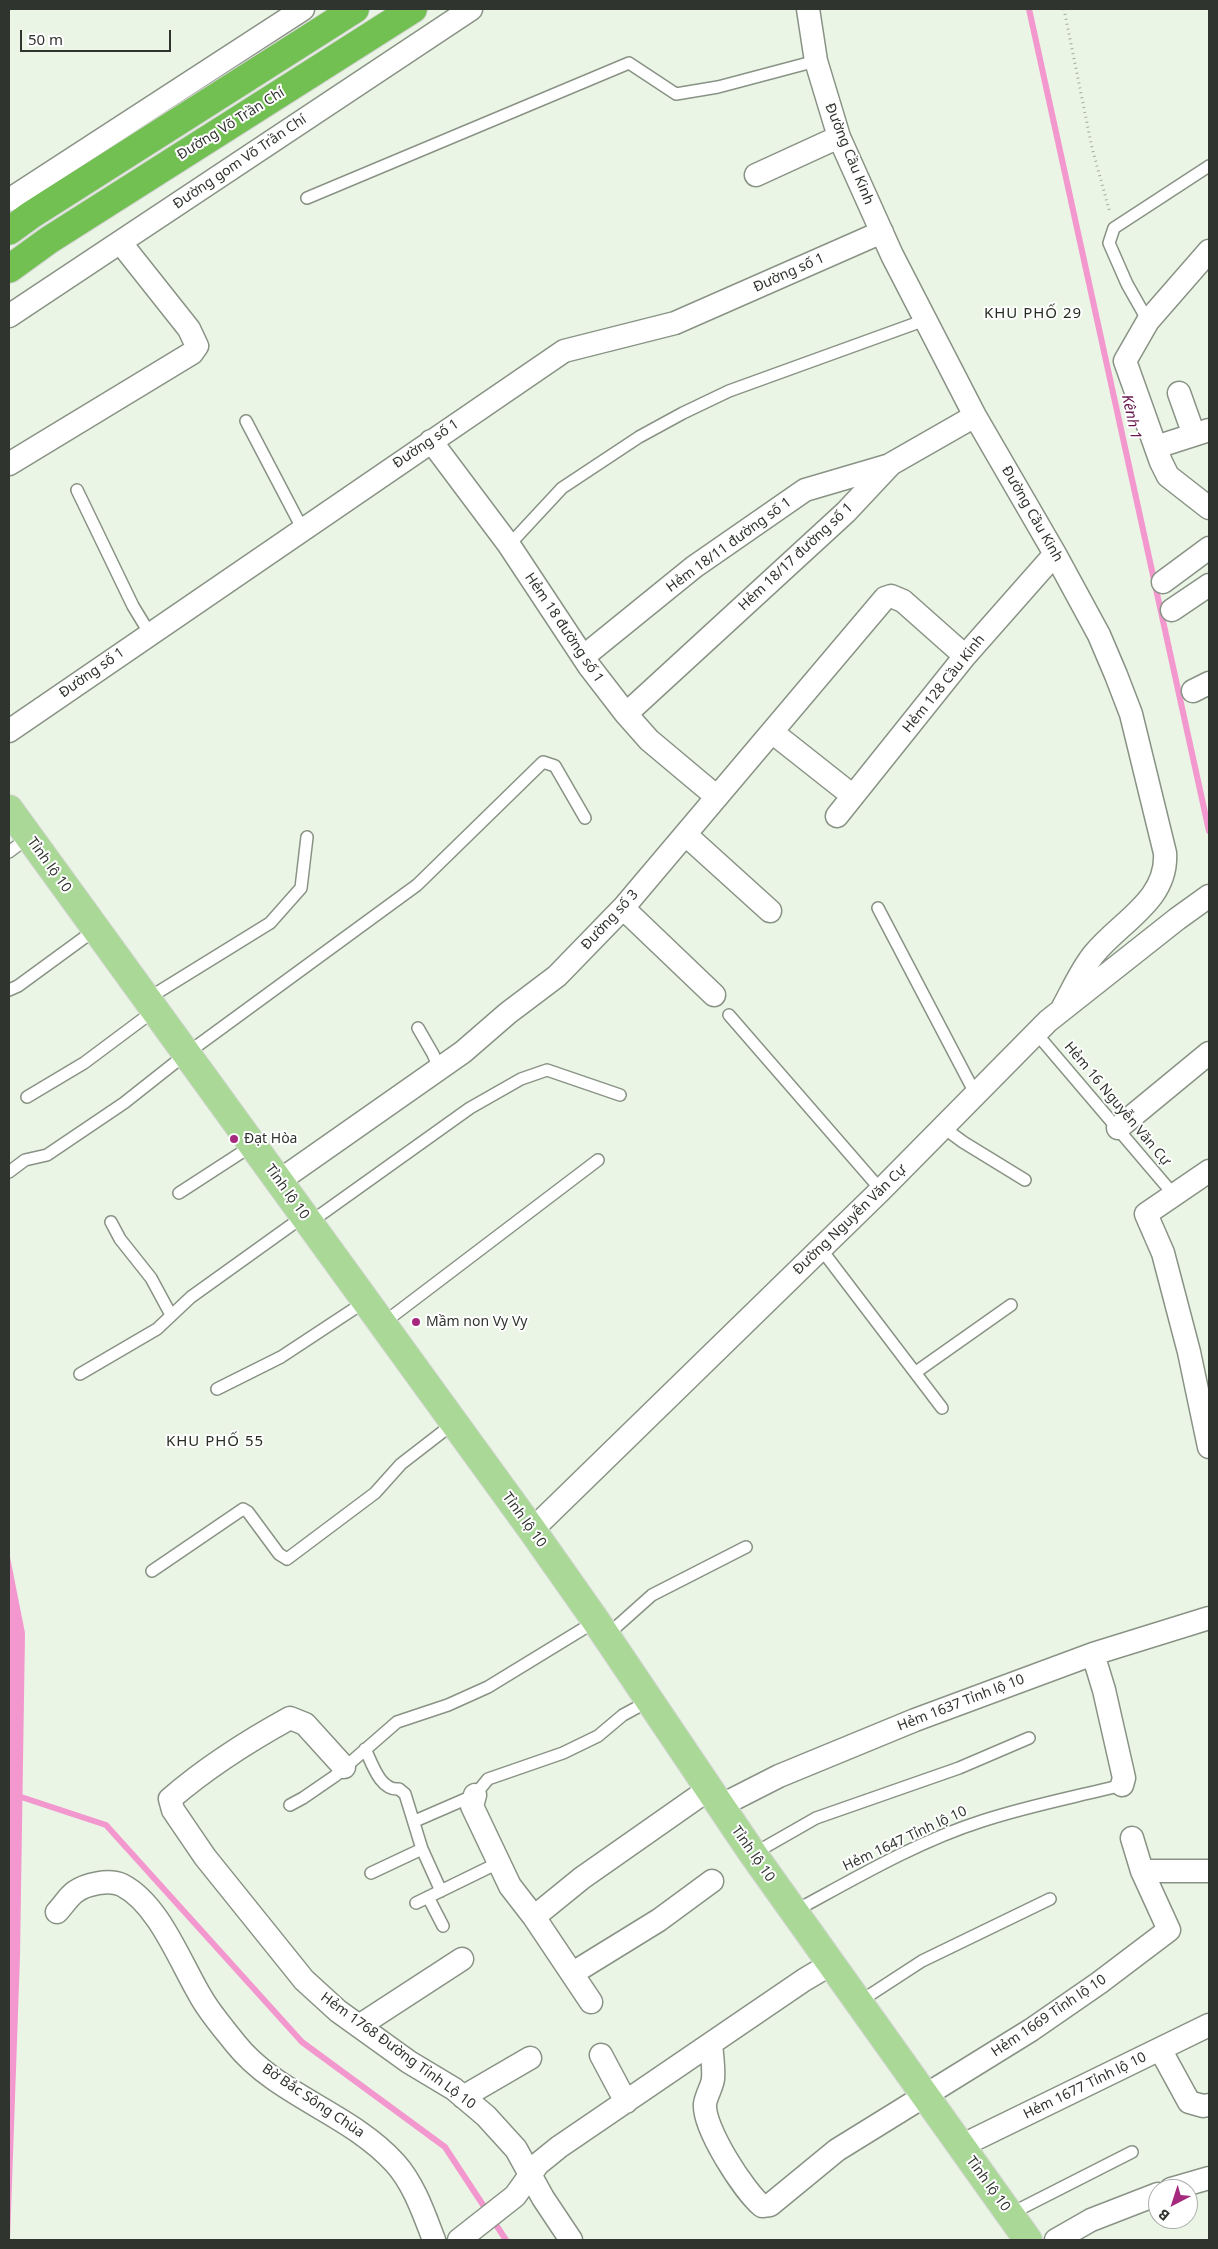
<!DOCTYPE html>
<html>
<head>
<meta charset="utf-8">
<style>
	body { margin:0 }
	#map { position:relative; width:1218px; height:2249px; overflow:hidden; background:#eaf5e6; font-family:"Noto Sans",sans-serif }
	canvas { display:block }
	.frame { position:absolute; inset:0; border:10px solid #30342e; pointer-events:none }
	.north { position:absolute; left:1148px; top:2179px; width:50px; height:50px; box-sizing:border-box; background:#fff; border:1px solid #acaeab; border-radius:50%; rotate:220deg; font-size:14px; font-weight:700; line-height:20px; text-align:center; color:#30342e }
	.north::after { content:''; display:block; margin:auto; width:18px; height:22px; background:#a52a7d; clip-path:polygon(50% 0,100% 100%,50% 72%,0 100%) }
	.scale { position:absolute; left:20px; top:30px; width:151px; height:22px; box-sizing:border-box; border:2px solid #30342e; border-top:0; padding-left:6px; font-size:15px; line-height:18px; white-space:nowrap; color:#30342e; -webkit-text-stroke:4px #fff; paint-order:stroke }
</style>
</head>
<body>
<div id="map">
<canvas width="1218" height="2249"></canvas>
<div class="frame"></div>
<div class="north">B</div>
<div class="scale">50 m</div>
</div>
<script>
const context = document.querySelector('canvas').getContext('2d');
context.lineJoin = 'round';
function paint(path, color) { context.fillStyle = color; context.fill(path, 'evenodd'); }
function stroke(path, color, width, dash) { context.strokeStyle = color; context.lineWidth = width; context.lineCap = dash ? 'butt' : 'round'; context.setLineDash(dash || []); context.stroke(path); }
function drawText(font, color, halo, rows, align = 'center') {
  context.font = font + ' "Noto Sans",sans-serif'; context.lineWidth = 4; context.setLineDash([]); context.textBaseline = 'middle'; context.strokeStyle = halo; context.fillStyle = color; for (const [text, x, y, turn = 0] of rows) {
    context.save(); context.translate(x, y); context.rotate((+turn || 0) * Math.PI / 180); context.textAlign = isNaN(turn) ? turn : align; if (halo) context.strokeText(text, 0, 0); context.fillText(text, 0, 0); context.restore();
  }
}
const water = new Path2D(`
	M9,1552L25,1633L20,1956L10,2240Z`);
const stream = new Path2D(`
	M1029,9L1209,831
	M9,1793L106,1825L302,2042L445,2147L506,2240`);
const path = new Path2D(`
	M1064,9L1092,148L1110,213`);
const lane = new Path2D(`
	M307,198L629,63L676,94L718,87L816,61
	M1148,321L1127,284L1109,243L1114,228L1209,166
	M246,421L302,528
	M77,490L133,606L150,634
	M509,545L562,488L639,437L683,413L729,391L925,320
	M9,852L29,837
	M878,908L976,1095
	M9,990L18,986L96,929
	M147,999L270,923L301,888L307,837
	M729,1015L881,1190
	M418,1028L433,1054L439,1068
	M1036,1033L1174,1195
	M27,1097L84,1063L155,1010
	M944,1128L963,1142L1025,1180
	M9,1172L25,1160L47,1155L124,1103L186,1054L417,885L543,762L555,766L585,818
	M179,1193L253,1145
	M111,1222L120,1239L151,1278L171,1315
	M309,1223L470,1108L521,1079L547,1070L620,1095
	M821,1249L942,1408
	M382,1324L598,1160
	M916,1372L1011,1305
	M80,1374L157,1329L191,1297L304,1216
	M217,1389L281,1357L366,1301
	M152,1571L243,1509L248,1512L279,1554L287,1559L375,1493L401,1464L454,1423
	M606,1636L652,1595L746,1547
	M365,1749C372,1763 380,1791 399,1789L405,1794L422,1849L371,1873
	M290,1805L303,1798L335,1776L397,1722L448,1705L488,1687L596,1621
	M415,1821L475,1795L488,1779L563,1753L598,1736L623,1715L649,1701
	M422,1849L441,1891
	M753,1854L816,1818L959,1768L1029,1738
	M428,1897L443,1926
	M416,1903L498,1863
	M793,1912C854,1879 916,1842 982,1821C1027,1806 1075,1797 1122,1785
	M859,2002L922,1961L1050,1899
	M1010,2214L1132,2152`);
const street = new Path2D(`
	M808,9L816,61L839,137L892,255L975,416L1055,554L1099,635L1116,675L1131,714L1165,853C1168,900 1121,921 1094,954C1081,970 1073,989 1063,1007
	M756,175L839,137
	M9,200L303,9
	M1209,251L1148,321L1125,361L1161,462L1168,476L1209,508
	M9,316L471,9
	M1179,393L1194,435
	M431,441L509,545L589,666L626,714L649,740L717,797
	M1156,447L1209,430
	M9,464L192,353L197,346L189,329L120,242
	M1163,582L1209,548
	M1172,610L1209,585
	M583,657L694,567L805,490L890,465
	M1193,691L1209,683
	M626,714L846,512L891,464L975,416
	M9,731L564,351L675,323L882,232
	M772,732L853,796
	M837,816L965,656L1055,554
	M686,835L770,911
	M623,908L714,995
	M1118,1128L1209,1053
	M1209,1171L1146,1214L1163,1253L1189,1352L1209,1447
	M279,1181L463,1052L508,1013L557,976L623,908L885,598L891,596L903,601L965,656
	M532,1530L881,1190L1048,1021L1177,919L1209,896
	M1093,1654L1104,1690L1124,1778L1122,1785
	M344,1767L305,1724L290,1718C248,1741 206,1768 170,1799L173,1810L205,1857L304,1980L338,2011L409,2062L454,2089L486,2116L516,2149L543,2198L571,2240
	M475,1795L472,1806L510,1886L534,1917L591,2002
	M720,1806L779,1776L915,1720L1093,1654L1209,1618
	M1142,1871H1209
	M57,1912C63,1906 68,1897 75,1892C86,1884 109,1879 122,1885C159,1904 180,1962 201,1997C210,2013 224,2029 235,2043C277,2096 350,2113 395,2163C414,2184 424,2214 434,2240
	M534,1917L582,1878L709,1789
	M573,1973L659,1920L712,1881
	M359,2026L462,1959
	M711,2044C712,2055 714,2068 713,2079C712,2087 706,2096 705,2104C703,2128 744,2191 762,2206L770,2205L837,2150L1031,2030L1099,1983L1169,1930L1142,1871L1132,1838
	M1160,2049L1189,2102L1203,2106L1209,2105
	M601,2055L626,2102
	M463,2097L530,2058
	M961,2146L1209,2025
	M1171,2189L1209,2178
	M459,2240L515,2196L538,2164L559,2147L804,1980L831,1964
	M1056,2240L1091,2220L1158,2194`);
const primary = new Path2D(`
	M9,809L532,1530L596,1621L753,1854L1028,2240`);
const highway = new Path2D(`
	M9,231L31,215L355,9
	M9,269L49,240L413,9`);
const markers = [
	[234,1139,5,"#a52a7d"],
	[416,1322,5,"#a52a7d"]
];
const streetNames = [
	["Đường Võ Trần Chí",231,124,-32],
	["Đường Cầu Kinh",849,154,68],
	["Đường gom Võ Trần Chí",240,162,-34],
	["Đường số 1",789,273,-24],
	["Đường số 1",426,444,-34],
	["Đường Cầu Kinh",1032,514,60],
	["Hẻm 18/11 đường số 1",729,545,-36],
	["Hẻm 18/17 đường số 1",796,557,-43],
	["Hẻm 18 đường số 1",564,628,56],
	["Đường số 1",92,673,-35],
	["Hẻm 128 Cầu Kinh",944,684,-51],
	["Tỉnh lộ 10",49,865,54],
	["Đường số 3",610,920,-47],
	["Hẻm 16 Nguyễn Văn Cự",1117,1104,50],
	["Tỉnh lộ 10",287,1192,54],
	["Đường Nguyễn Văn Cự",850,1220,-44],
	["Tỉnh lộ 10",524,1520,54],
	["Hẻm 1637 Tỉnh lộ 10",961,1703,-21],
	["Hẻm 1647 Tỉnh lộ 10",905,1839,-25],
	["Tỉnh lộ 10",753,1854,55],
	["Hẻm 1669 Tỉnh lộ 10",1049,2016,-34],
	["Hẻm 1768 Đường Tỉnh Lộ 10",398,2051,36],
	["Hẻm 1677 Tỉnh lộ 10",1085,2086,-26],
	["Bờ Bắc Sông Chùa",313,2101,34],
	["Tỉnh lộ 10",988,2184,54]
];
const poiNames = [
	["Đạt Hòa",244,1139],
	["Mầm non Vy Vy",426,1322]
];
const neighbourhoodNames = [
	["KHU PHỐ 29",1033,314],
	["KHU PHỐ 55",215,1442]
];
const waterNames = [
	["Kênh 1",1131,417,78]
];
paint(water, '#f398ce');
stroke(stream, '#f398ce', 6);
stroke(lane, '#899385', 14);
stroke(street, '#899385', 25);
stroke(primary, '#d6d6d5', 30);
stroke(highway, '#d6d6d5', 30);
stroke(path, '#a4aca0', 3, [1, 4]);
stroke(lane, '#fff', 11);
stroke(street, '#fff', 22);
stroke(primary, '#aad997', 28);
stroke(highway, '#72bf52', 28);
for (const [x, y, r, color] of markers) { const dot = new Path2D(); dot.arc(x, y, r, 0, 2 * Math.PI); context.fillStyle = color; context.fill(dot); stroke(dot, '#fff', 2); }
drawText('14px', '#30342e', '#fff', streetNames);
drawText('14px', '#30342e', '#fff', poiNames, 'left');
context.letterSpacing = '1px';
drawText('15px', '#262e23', '#fff', neighbourhoodNames);
context.letterSpacing = '0px';
drawText('italic 15px', '#67184d', '#fff', waterNames);
</script>
</body>
</html>
